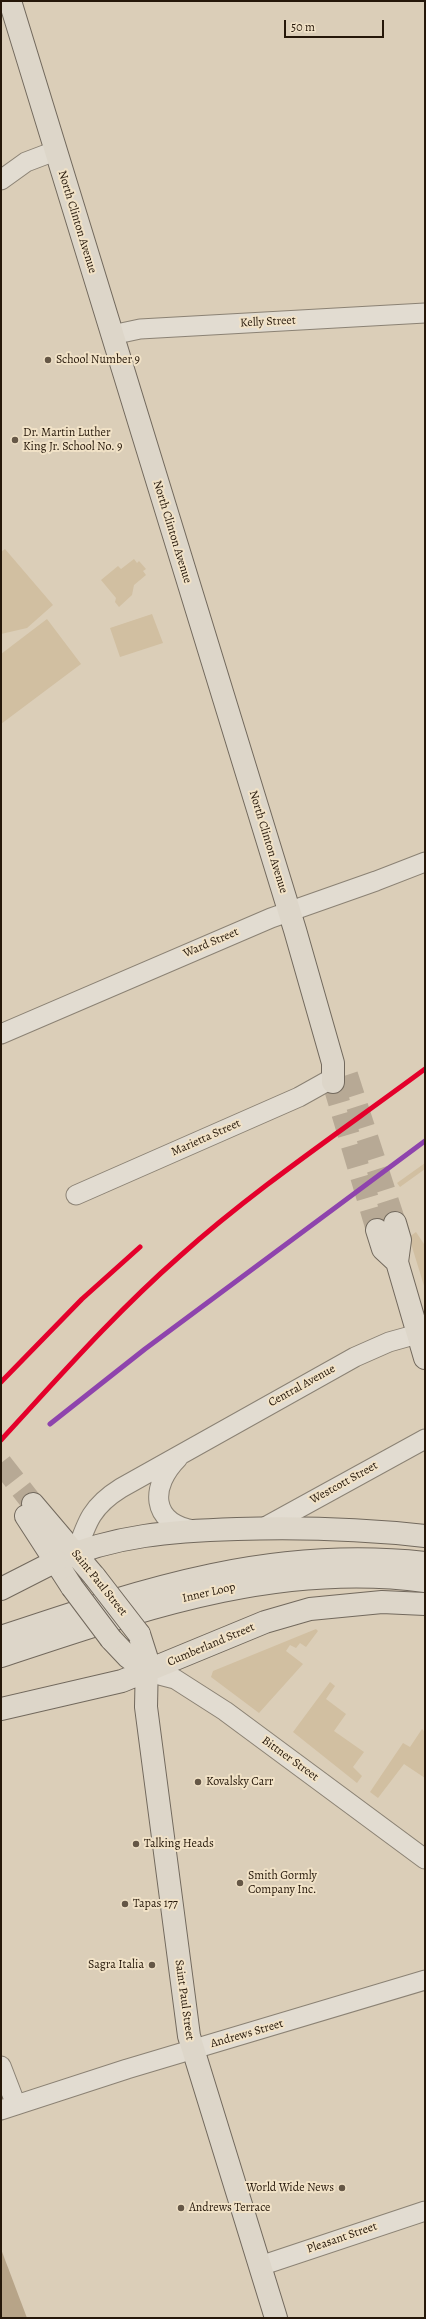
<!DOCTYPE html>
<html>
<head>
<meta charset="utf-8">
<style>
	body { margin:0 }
	#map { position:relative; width:426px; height:2319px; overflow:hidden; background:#dbceb8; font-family:Alegreya,serif }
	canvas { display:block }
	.frame { position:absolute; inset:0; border:2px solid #251709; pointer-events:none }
	.scale { position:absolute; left:284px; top:20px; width:100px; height:18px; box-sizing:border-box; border:2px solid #251709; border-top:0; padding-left:5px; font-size:12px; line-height:14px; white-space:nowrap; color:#251709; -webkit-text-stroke:3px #f1e2c7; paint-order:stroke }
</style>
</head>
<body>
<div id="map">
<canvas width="426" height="2319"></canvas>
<div class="frame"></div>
<div class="scale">50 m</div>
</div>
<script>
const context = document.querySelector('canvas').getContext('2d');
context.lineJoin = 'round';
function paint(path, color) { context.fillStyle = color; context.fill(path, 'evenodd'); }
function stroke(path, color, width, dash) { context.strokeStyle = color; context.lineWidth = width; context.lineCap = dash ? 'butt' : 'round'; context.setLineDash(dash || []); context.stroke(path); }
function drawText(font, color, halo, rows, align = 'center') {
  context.font = font + ' Alegreya,serif'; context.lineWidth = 4; context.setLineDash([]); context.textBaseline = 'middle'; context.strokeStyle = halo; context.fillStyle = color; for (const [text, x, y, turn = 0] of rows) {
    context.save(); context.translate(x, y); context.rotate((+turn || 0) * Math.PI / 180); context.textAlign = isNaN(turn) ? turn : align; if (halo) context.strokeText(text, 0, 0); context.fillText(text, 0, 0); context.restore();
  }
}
const green = new Path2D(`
	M5,549L53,605L27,628L1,634V552Z
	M134,559L137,563L139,561L146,569L143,571L146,575L134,585L132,595L119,607L115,602L116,598L101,580L118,566L121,569Z
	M152,614L163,643L120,657L110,628Z
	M47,619L81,664L1,724V654Z
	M425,1163V1169L400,1187L397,1183Z
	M416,1232L424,1244L425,1289L409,1237Z
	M316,1629L318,1631L306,1647L300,1643L296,1648L290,1645L286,1651L303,1664L259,1713L211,1677L213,1671Z
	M330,1682L335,1686L326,1699L346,1714L334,1731L364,1752L353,1767L362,1776L357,1783L293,1732Z
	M422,1729L425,1732V1778L404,1764L378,1798L370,1792L403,1743L410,1747Z`);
const water = new Path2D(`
	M1,2249L27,2318H1Z`);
const majorTunnel = new Path2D(`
	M347,1075L395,1223
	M333,1082L377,1230
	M1,1463L33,1504`);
const minor = new Path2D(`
	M1,180L26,162L55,151
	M112,335L140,329L425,313
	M1,1034L271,918L376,881L425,862
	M76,1195L299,1097L333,1078
	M178,1458C150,1486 150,1523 194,1530
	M263,1528L425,1439
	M76,1553C87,1521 92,1506 121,1488L355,1357L389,1342L425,1332
	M148,1672L175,1679L225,1711L425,1859
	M1,2066L16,2105
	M1,2110L127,2069L425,1980
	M260,2266L425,2211`);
const major = new Path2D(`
	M10,1L295,930L333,1063V1082
	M395,1223L400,1240L397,1262L425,1358
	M377,1230L383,1249L397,1262
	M33,1504L95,1577
	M26,1516L72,1587
	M56,1561C114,1535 173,1531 237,1529C300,1527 362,1529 425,1536
	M139,1634L147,1659L146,1707L189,2036L276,2318
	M111,1639L128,1657L148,1672
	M1,1709L122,1681L265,1622L310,1609L382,1602L425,1604`);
const highway = new Path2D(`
	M1,1589L56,1561
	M1,1637C145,1589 271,1546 425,1563
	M1,1656C141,1610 276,1561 425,1581`);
const majorBridge = new Path2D(`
	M95,1577L139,1634
	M72,1587L111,1639`);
const rail1 = new Path2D(`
	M1,1382L82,1299L140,1247
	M1,1440C59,1377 115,1313 180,1256C256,1188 343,1130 425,1069`);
const rail2 = new Path2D(`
	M50,1424L145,1349L425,1141`);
const markers = [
	[48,360,4,"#655746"],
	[15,440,4,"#655746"],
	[198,1782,4,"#655746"],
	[136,1844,4,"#655746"],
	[240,1883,4,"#655746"],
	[125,1904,4,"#655746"],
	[152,1965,4,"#655746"],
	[342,2188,4,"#655746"],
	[181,2208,4,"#655746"]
];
const streetNames = [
	["North Clinton Avenue",77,222,73],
	["Kelly Street",268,322,-3],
	["North Clinton Avenue",172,532,73],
	["North Clinton Avenue",268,842,73],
	["Ward Street",211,943,-23],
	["Marietta Street",206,1138,-24],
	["Central Avenue",302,1386,-29],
	["Westcott Street",344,1483,-29],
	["Saint Paul Street",99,1583,51],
	["Inner Loop",209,1593,-13],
	["Cumberland Street",211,1645,-23],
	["Bittner Street",290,1759,36],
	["Saint Paul Street",184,2000,82],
	["Andrews Street",247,2034,-16],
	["Pleasant Street",342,2238,-19]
];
const poiNames = [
	["School Number 9",56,360],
	["Dr. Martin Luther",23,433],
	["King Jr. School No. 9",23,447],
	["Kovalsky Carr",206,1782],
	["Talking Heads",144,1844],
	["Smith Gormly",248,1876],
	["Company Inc.",248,1890],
	["Tapas 177",133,1904],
	["Sagra Italia",144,1965,"right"],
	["World Wide News",334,2188,"right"],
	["Andrews Terrace",189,2208]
];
paint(green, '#d1bfa1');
paint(water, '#b7a488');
stroke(majorTunnel, '#b7a995', 22, [22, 11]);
stroke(minor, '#8b8274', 21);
stroke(major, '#72695d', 24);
stroke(highway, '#72695d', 24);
stroke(minor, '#e2dcd1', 19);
stroke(major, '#ddd6c9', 22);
stroke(highway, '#ddd6c9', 22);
stroke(majorBridge, '#72695d', 24, []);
stroke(majorBridge, '#ddd6c9', 22);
stroke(rail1, '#e4002b', 5);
stroke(rail2, '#8e44ad', 5);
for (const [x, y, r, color] of markers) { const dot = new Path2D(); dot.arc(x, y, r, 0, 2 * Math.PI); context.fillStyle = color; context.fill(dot); stroke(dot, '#f1e2c7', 1.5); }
drawText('12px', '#251709', '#f1e2c7', streetNames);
drawText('12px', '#251709', '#f1e2c7', poiNames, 'left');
</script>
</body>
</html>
